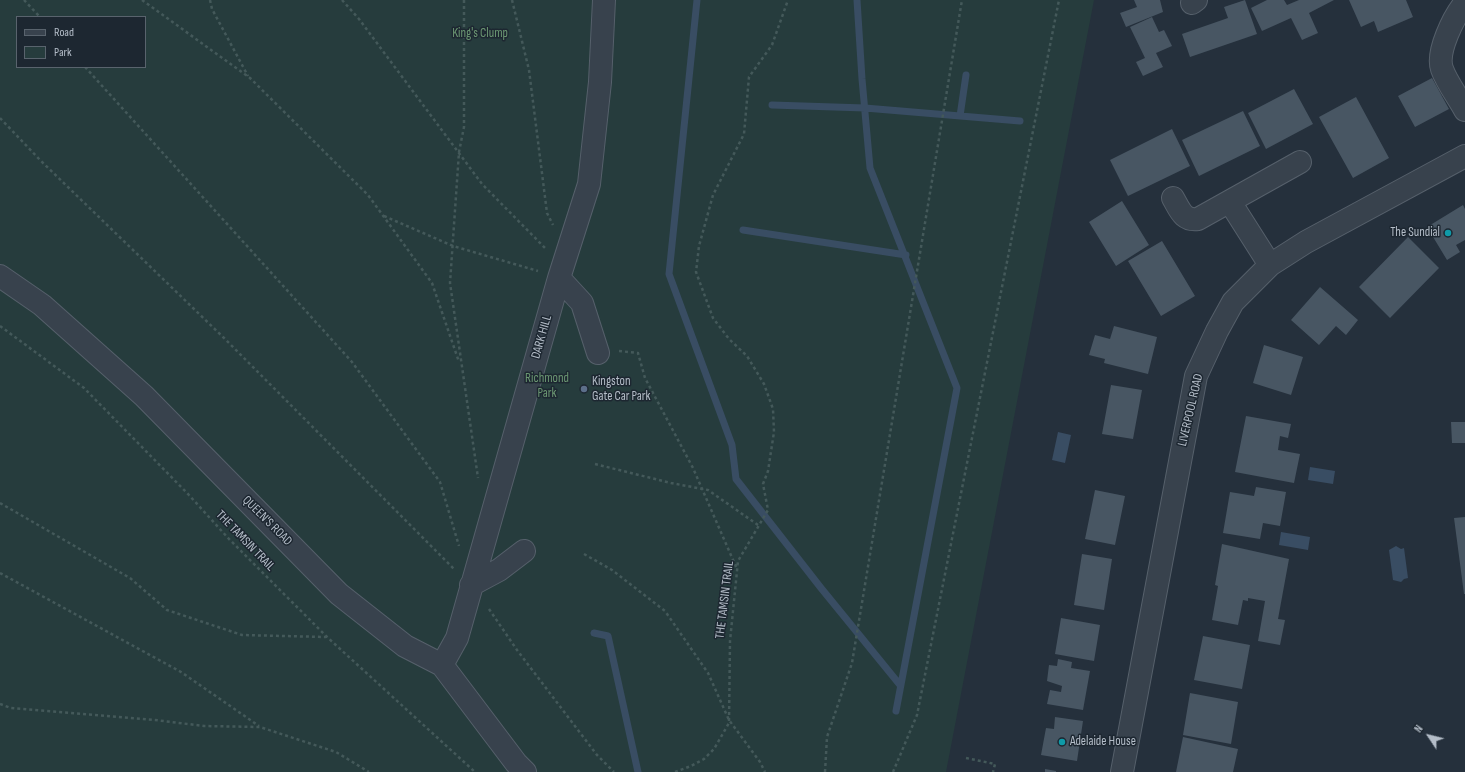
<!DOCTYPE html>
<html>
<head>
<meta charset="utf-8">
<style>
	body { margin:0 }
	#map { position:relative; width:1465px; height:772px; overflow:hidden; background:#25303c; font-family:"Sofia Sans Condensed",sans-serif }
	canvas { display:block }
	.legend { position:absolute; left:16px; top:16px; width:130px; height:52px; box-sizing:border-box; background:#1d2731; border:1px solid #59636d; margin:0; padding:5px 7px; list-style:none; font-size:12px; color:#b4bdc8 }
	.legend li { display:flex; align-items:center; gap:8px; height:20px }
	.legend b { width:20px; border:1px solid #59636d }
	.north { position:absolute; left:1409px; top:716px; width:40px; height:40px; -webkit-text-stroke:3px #1d2731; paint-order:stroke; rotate:305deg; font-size:11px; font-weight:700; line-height:16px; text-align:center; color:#b4bdc8 }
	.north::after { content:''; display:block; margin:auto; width:14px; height:18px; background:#b4bdc8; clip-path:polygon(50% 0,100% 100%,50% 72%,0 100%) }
</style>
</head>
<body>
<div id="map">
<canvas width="1465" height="772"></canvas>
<ul class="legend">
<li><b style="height:5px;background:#38424d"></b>Road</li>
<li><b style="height:11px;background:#263c3d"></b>Park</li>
</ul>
<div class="north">N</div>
</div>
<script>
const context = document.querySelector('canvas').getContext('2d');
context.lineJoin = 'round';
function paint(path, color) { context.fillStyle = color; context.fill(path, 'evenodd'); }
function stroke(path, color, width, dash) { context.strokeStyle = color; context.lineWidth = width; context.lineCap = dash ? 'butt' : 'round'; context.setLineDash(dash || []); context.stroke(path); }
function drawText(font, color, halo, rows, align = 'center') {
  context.font = font + ' "Sofia Sans Condensed",sans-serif'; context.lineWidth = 3; context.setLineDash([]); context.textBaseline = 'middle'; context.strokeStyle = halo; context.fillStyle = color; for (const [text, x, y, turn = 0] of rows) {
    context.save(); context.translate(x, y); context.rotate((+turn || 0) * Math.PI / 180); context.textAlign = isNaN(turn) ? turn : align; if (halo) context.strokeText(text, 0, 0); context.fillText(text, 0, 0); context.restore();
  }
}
const green = new Path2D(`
	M0,0H1094L946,772H0ZM17,17H145V67H17Z`);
const water = new Path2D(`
	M1058,432L1071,435L1065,463L1052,460Z
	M1310,467L1335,471L1333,484L1308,480Z
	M1281,532L1310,537L1308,550L1279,545Z
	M1396,546L1401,549L1404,548L1408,578L1404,579L1401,582L1393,580L1389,550Z`);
const stream = new Path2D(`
	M697,0L669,274L732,445L736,479L821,588L900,685
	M857,0L862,79L870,168L957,388L896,711
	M772,105L865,108L1020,121
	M960,116L966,75
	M743,230L906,255
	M594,633L608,636L638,772`);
const building = new Path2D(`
	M1134,0H1160L1163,12L1126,27L1120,13L1137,7Z
	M1245,0L1257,34L1190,57L1182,34L1228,18L1224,7Z
	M1267,0H1284L1287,5L1299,0H1334L1309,13L1318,33L1302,40L1291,18L1262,31L1251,8Z
	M1349,0H1406L1413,17L1378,32L1374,21L1361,27Z
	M1152,17L1159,32L1164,30L1172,46L1156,53L1163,67L1143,76L1136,62L1145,58L1130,27Z
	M1432,78L1449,109L1415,127L1398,96Z
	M1294,89L1313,124L1266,149L1248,113Z
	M1356,97L1389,158L1353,178L1319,117Z
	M1243,111L1260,146L1199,176L1182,140Z
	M1172,129L1190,166L1128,196L1110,160Z
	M1122,201L1149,245L1116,266L1089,222Z
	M1463,205L1465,209V240L1456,245L1460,252L1447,260L1427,227Z
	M1408,237L1439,268L1390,318L1359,287Z
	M1162,241L1195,296L1161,316L1128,261Z
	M1320,287L1358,320L1346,335L1336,326L1319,345L1291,320Z
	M1114,326L1157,337L1148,374L1104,363L1105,359L1089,355L1095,335L1110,339Z
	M1264,345L1303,357L1291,395L1253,383Z
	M1111,385L1142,390L1133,439L1102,434Z
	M1246,416L1291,424L1288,438L1280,436L1278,450L1300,454L1294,483L1235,472Z
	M1451,422H1465V443H1452Z
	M1256,487L1286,492L1280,526L1263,523L1260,539L1223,533L1230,492L1254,496Z
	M1095,490L1125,496L1115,545L1085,539Z
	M1465,517V594H1464L1454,518Z
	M1222,544L1289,559L1278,619L1285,620L1280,645L1258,641L1265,601L1248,598V601L1243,600L1238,625L1212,620L1218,586L1215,585Z
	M1082,554L1112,559L1104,610L1074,605Z
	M1061,618L1100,625L1094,661L1055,654Z
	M1203,636L1250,645L1242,689L1194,680Z
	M1058,659L1072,662L1071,668L1090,671L1083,710L1047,704L1050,690L1061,692L1062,686L1047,681L1049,665L1057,666Z
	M1190,693L1238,702L1231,744L1183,735Z
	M1055,717L1083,721L1077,761L1041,755L1046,728L1054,729Z
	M1183,737L1238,749L1233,772H1176Z
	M1045,769L1056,771V772H1045Z`);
const path = new Path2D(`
	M24,0L40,17
	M142,0L250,78L368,195L432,283L459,362
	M210,0L212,9L248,76
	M342,0L359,19L482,184L546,249
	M464,0V127L459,152L450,283L478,478
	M512,0L529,70L547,213L553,225
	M85,67L352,362L440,482L459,546
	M0,118L41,161L224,338L454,569
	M384,216L453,246L538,271
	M0,326L84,388L188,494L229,539L327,637L475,772
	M619,351L638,353L645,378L693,468L737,569
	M595,464L671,483L708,490L758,525
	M0,503L130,578L167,610L242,635L326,637
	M584,554L612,570L665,611L708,673L729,720L760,762L765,772
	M0,573L181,672L259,726
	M489,609L517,650L597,755L614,772
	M0,704L11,708L155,720L204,726L260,727L336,752L369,772
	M966,758L995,764L993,772
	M675,772L691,766L704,759L714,749L729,723L730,641L738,561L768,510L763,484L768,471L774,432L773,409L764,384L747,356L729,339L713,318L696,272L699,246L713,195L744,134L749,77L772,45L788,0
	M825,772L827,737L852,663L962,0
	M893,772L917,715L1059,0`);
const minor = new Path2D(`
	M1192,3L1196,0
	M1465,3C1454,16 1436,52 1442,69C1447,83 1458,97 1465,110
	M1173,198C1180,210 1183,221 1198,219L1300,162
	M1230,202L1270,265
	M0,276L42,305L144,396L339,594L405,646L442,665L516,763L525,772
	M559,278L582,303L598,353
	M471,585L499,570L524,551
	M442,665L457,638L559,278L589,184L600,82L604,0
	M1122,772L1196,376L1217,331L1233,302L1270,265L1306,242L1465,156`);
const markers = [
	[1448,233,4,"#0f9aa8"],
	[584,389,4,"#5c6f8a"],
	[1062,742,4,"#0f9aa8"]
];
const parkNames = [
	["King's Clump",480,34],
	["Richmond",547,379],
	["Park",547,394]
];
const poiNames = [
	["The Sundial",1440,233,"right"],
	["Kingston",592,382],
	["Gate Car Park",592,397],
	["Adelaide House",1070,742]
];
const streetNames = [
	["DARK HILL",542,337,-74],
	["LIVERPOOL ROAD",1191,410,-77],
	["QUEEN'S ROAD",267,521,45],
	["THE TAMSIN TRAIL",245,541,46],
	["THE TAMSIN TRAIL",725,600,-83]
];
paint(green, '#263c3d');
paint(water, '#394d63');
stroke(stream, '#394d63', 7);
paint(building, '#485663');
stroke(minor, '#56606b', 24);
stroke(path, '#44595a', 2.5, [3, 3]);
stroke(minor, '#38424d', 22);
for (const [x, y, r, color] of markers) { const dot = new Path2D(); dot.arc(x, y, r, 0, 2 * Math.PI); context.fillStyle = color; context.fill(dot); stroke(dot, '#1d2731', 1.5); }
drawText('13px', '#6c9873', '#1d2731', parkNames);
drawText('13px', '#b4bdc8', '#1d2731', poiNames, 'left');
drawText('13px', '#b4bdc8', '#1d2731', streetNames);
</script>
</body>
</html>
